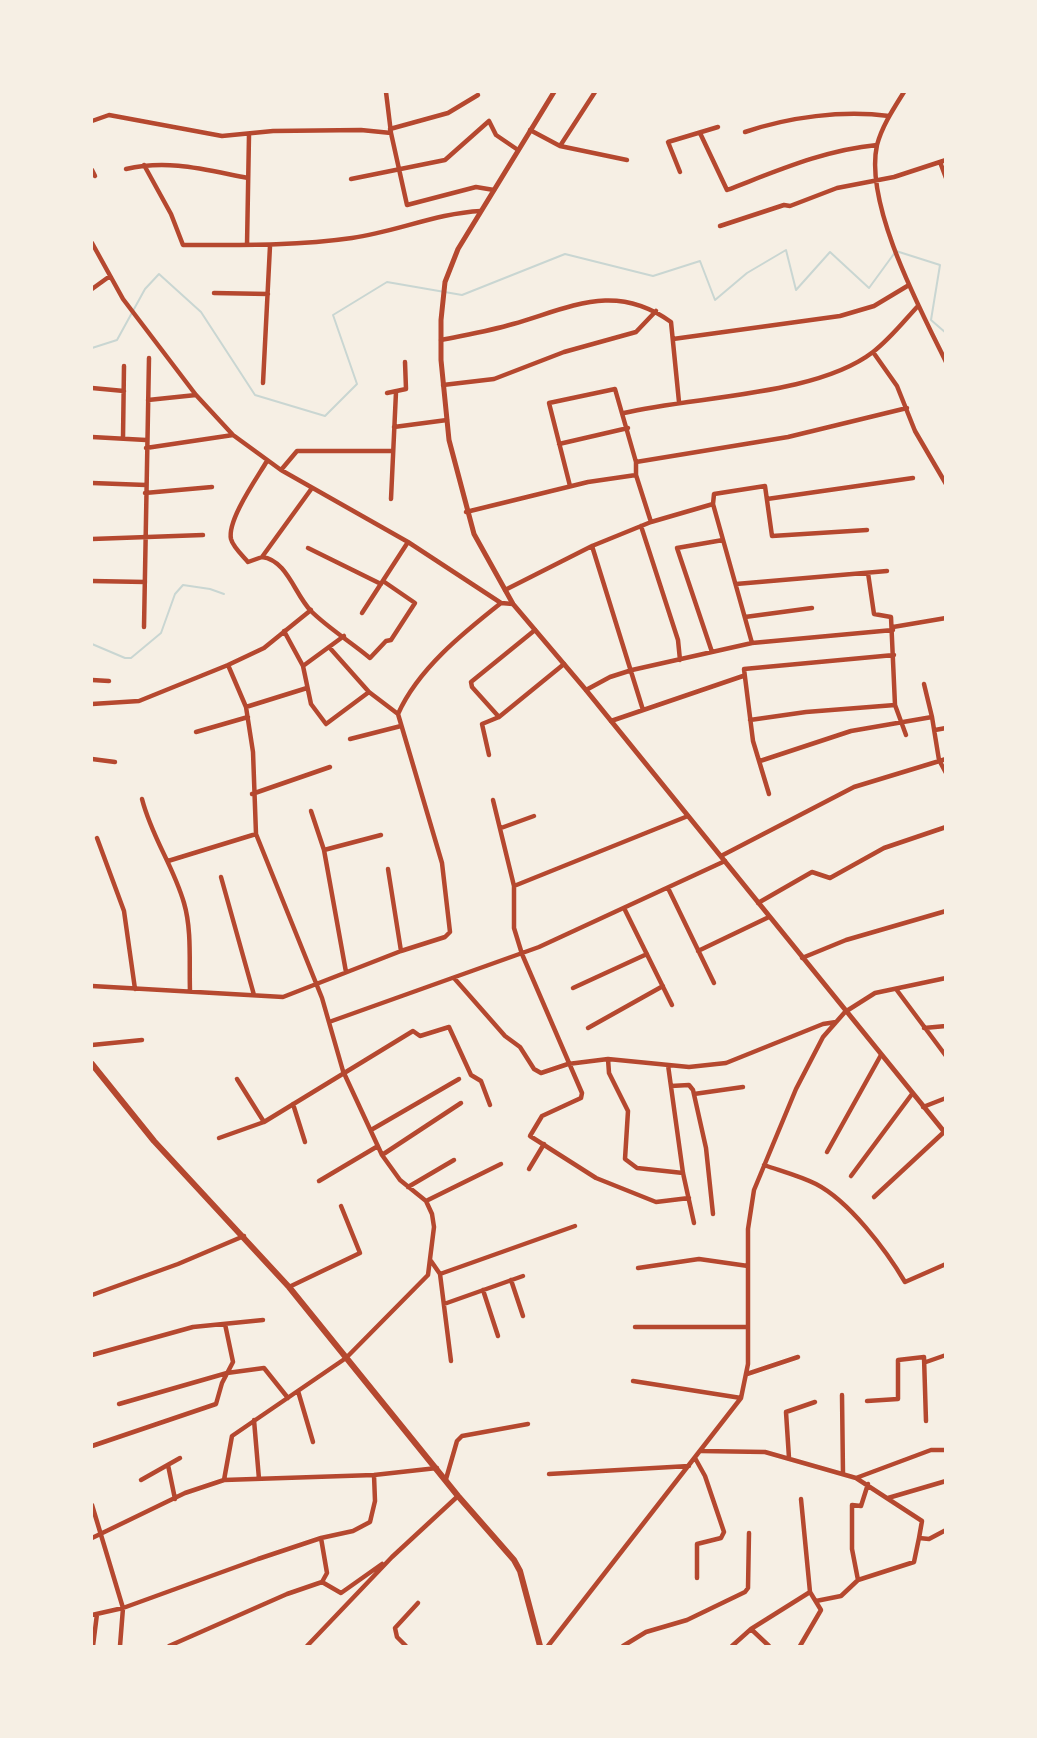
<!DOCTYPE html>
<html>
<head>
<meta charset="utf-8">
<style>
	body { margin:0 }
	#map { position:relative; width:1037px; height:1738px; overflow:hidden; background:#f6efe4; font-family:"Source Sans 3",sans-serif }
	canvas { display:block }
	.frame { position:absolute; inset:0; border:93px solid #f6efe4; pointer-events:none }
</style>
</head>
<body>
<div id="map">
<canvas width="1037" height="1738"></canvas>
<div class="frame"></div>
</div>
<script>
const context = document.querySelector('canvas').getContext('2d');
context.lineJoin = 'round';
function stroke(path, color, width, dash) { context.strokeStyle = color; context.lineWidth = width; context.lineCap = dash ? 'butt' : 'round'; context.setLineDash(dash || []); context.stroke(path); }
const stream = new Path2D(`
	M92,348L117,340L145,289L159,274L201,312L255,395L325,416L357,384L333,315L387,282L462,295L565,254L653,276L700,261L715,300L747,273L786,250L796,290L830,252L869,288L896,251L940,265L931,320L946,333
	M92,644L125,658H131L161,633L175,594L183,585L210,589L224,594`);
const minor = new Path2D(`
	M386,92L391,133L407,205L476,187L494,190
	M904,92C894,108 882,126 877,145C864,204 920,309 946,362
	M92,121L109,115L222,136L273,131L361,130L391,133
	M390,129L448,113L478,95
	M530,130L560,146L627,160
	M745,132C789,117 842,110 889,116
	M700,133L727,190C777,171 824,150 877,145
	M560,146L595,92
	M940,162L946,178
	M144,165L171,214L183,245C240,245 296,246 352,238C396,232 437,213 481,211
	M126,169C169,159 206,170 248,178
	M92,170L95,176
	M680,172L668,142L718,127
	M351,179L445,160L489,121L496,135L518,150
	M720,226L784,205L790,206L837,188L894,177L946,160
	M92,243L123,299L196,395L233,435L281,470L408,542L501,603L513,604
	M247,245L249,135
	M92,289L110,276
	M214,293L268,294
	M673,339L840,316L874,306L909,285
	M441,340C465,335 490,331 513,324C572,307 615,282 671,322L679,402
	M873,352L897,386L915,431L946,484
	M263,383L270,246
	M443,385L494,379L564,352L636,332L656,311
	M92,388L124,391
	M387,393L406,389L405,362
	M148,400L196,395
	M624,413C694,396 816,396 873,352C890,339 904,321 918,306
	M394,427L447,420
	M92,437L146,440
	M123,438L124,366
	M559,444L628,428
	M146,448L233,435
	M267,461C257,478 227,520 231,539C233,547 243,556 248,562L262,557C287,560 295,595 311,611C328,628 351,642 370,658L386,641L391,640L415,603L383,581
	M636,462L788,437L907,408
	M281,470L297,451H393
	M92,483L146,485
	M570,486L549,403L615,389L636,462V475L651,522
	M145,493L212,487
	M391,499L396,392
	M767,499L913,478
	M466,512L588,482L636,475
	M641,526L678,640L680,660
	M92,539L203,535
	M592,546L643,710
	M308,548L381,584
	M262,557L312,488
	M868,573L874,614L891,617L895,705L906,735
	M92,581L145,582
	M736,584L887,571
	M505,590L592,546L651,522L713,504
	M362,613L408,542
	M745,617L812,608
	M144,627L149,358
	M893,627L946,618
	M284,631L303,666L311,704L326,724L369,692
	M752,643L713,504L714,494L765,486L772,536L867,530
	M329,647L369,692L398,714
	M712,652L677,548L723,540
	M303,666L344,636
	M92,680L109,681
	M924,684L932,717
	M586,690L610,677L632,670L752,643L893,630
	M92,704L139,701L228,665L264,648L311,610
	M246,707L307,688
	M499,717L472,687L471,682L535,630
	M750,720L806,712L895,705
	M611,721L743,676
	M935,730L946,728
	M196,732L248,717
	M350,739L401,726
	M489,755L482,724L499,717L564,664
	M92,759L115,762
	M760,761L851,731L932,717L939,760L946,773
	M252,794L330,767
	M769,794L753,741L744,669L894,655
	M142,799C152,838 173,865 184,903C192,930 189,963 190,991
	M493,800L514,886V928L522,954L582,1093L581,1098L542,1116L530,1136L596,1178L656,1202L689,1198
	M311,811L324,850L346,972
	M501,828L534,816
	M97,838L124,911L135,989
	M324,850L381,835
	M721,856L854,787L946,759
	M168,861L256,834
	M388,869L401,951
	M221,877L254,995
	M514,886L688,816
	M668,888L714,983
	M758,903L812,872L830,878L884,848L946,827
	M624,908L672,1005
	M698,951L769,917
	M802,958L846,940L946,911
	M454,978L505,1036L520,1047L534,1069L541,1073L568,1064L608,1059L689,1067L726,1063L823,1024L836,1022
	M92,986L283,997L401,951L445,937L450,932L442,863L398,714C418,669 463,633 501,603
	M573,988L647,954
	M896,989L946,1056
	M329,1022L539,947L725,861
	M588,1028L663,986
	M924,1028L946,1026
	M92,1045L142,1040
	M608,1059L609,1073L628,1111L625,1159L637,1168L683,1173
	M668,1065L683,1173L694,1223
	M237,1079L264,1122
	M671,1086L689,1085L693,1090L706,1148L713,1214
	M694,1094L743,1087
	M293,1104L305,1142
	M923,1107L946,1098
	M371,1130L459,1079
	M219,1138L264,1122L413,1031L420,1036L449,1027L471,1075L481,1081L490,1105
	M827,1152L881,1055
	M382,1155L461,1103
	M764,1165C781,1171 800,1176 816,1184C849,1201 886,1250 905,1282L946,1264
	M529,1169L544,1144
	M851,1176L912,1094
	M319,1181L378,1146
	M408,1187L454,1160
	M874,1197L944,1132
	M426,1201L501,1164
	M431,1261L440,1274L451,1361
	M638,1268L699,1259L748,1266
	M440,1274L575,1226
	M511,1280L523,1316
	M289,1287L360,1253L341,1206
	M483,1290L498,1336
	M92,1295L178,1264L244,1236
	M444,1304L523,1276
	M635,1327H747
	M92,1355L193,1327L263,1320
	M926,1362L946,1355
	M747,1374L798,1357
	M633,1381L741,1398
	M298,1391L313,1442
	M842,1395L843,1474
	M867,1401L898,1399V1360L924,1357L926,1421
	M119,1404L227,1373L264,1368L288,1398
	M254,1420L259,1479
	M92,1446L216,1404L222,1383L233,1362L225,1324
	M701,1451L765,1452L856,1478L931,1450H946
	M695,1458L705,1476L724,1532L721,1538L697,1544V1578
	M789,1458L786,1412L815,1402
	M168,1465L175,1499
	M549,1474L689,1466
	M856,1478L922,1521L919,1538
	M446,1479L457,1441L462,1436L528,1424
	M141,1480L180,1458
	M224,1480L232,1436L346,1358L428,1275L434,1227L432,1214L426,1201L400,1180L382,1155L343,1071L322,998L256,834L253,752L246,707L228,665
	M888,1498L946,1481
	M92,1505L123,1608L120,1646
	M92,1538L185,1493L224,1480L374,1475L437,1468
	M858,1580L852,1549V1505L861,1506L868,1484
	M322,1582L341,1593L382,1564
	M816,1601L841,1596L858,1580L914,1562L919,1538L929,1539L946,1530
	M92,1615L123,1608L258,1559L321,1538L353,1531L370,1522L375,1501L374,1475
	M751,1629L769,1646
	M93,1646L97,1614
	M169,1646L287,1594L322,1582L327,1573L321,1538
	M307,1646L392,1557L458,1496
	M406,1646L397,1637L395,1628L418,1603
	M548,1646L741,1398L748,1364V1229L754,1190L796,1089L823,1037L845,1012L875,993L946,978
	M623,1646L646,1632L687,1620L745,1592L748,1588L749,1533
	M732,1646L751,1629L810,1592
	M800,1646L821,1610L810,1592L801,1499`);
const tertiary = new Path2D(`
	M554,92L458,249L445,282L441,320V360L449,440L474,534L513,604L586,690L946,1134`);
const secondary = new Path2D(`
	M92,1064L154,1141L289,1287L458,1496L514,1560L520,1571L540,1646`);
stroke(stream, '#c9d6d2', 2);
stroke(minor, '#b5482f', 4.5);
stroke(tertiary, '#b5482f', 5);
stroke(secondary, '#b5482f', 6);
</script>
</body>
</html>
